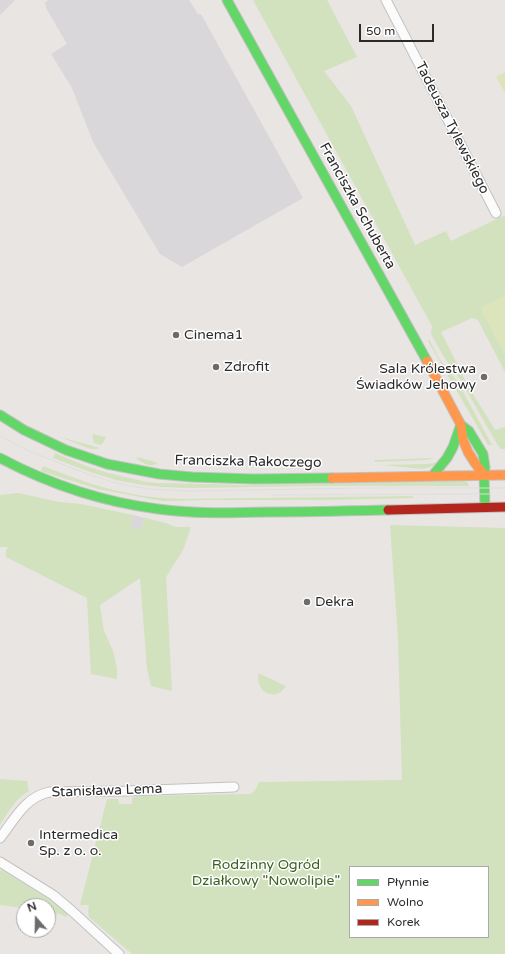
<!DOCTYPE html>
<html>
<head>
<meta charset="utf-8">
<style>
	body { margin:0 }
	#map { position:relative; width:505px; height:954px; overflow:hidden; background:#e9e5e2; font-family:"Varela Round",sans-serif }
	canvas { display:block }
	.legend { position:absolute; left:349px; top:866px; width:140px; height:72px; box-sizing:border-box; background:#fff; border:1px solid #aaa; margin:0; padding:5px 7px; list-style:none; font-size:12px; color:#2b2b2b }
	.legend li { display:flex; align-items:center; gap:8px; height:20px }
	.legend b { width:20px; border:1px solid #aaa }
	.north { position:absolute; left:16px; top:898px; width:40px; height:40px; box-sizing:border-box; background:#fff; border:1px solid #aaa; border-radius:50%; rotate:340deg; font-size:11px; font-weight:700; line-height:16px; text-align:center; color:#2b2b2b }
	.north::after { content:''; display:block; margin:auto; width:14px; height:18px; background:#6e6c6b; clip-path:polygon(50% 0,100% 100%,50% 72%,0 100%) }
	.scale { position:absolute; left:359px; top:24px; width:75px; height:18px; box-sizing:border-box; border:2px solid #2b2b2b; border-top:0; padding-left:5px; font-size:12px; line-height:14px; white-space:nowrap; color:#2b2b2b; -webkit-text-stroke:3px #fff; paint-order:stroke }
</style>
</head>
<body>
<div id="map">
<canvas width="505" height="954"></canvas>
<ul class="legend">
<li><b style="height:5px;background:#63d668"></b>Płynnie</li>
<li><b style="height:5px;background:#ff974d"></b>Wolno</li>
<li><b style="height:5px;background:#b3261e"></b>Korek</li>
</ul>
<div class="north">N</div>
<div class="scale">50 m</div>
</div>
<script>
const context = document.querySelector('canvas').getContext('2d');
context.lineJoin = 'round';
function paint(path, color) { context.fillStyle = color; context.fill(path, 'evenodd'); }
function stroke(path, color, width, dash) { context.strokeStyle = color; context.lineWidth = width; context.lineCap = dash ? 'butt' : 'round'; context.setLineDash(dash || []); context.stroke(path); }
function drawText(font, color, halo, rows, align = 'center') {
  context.font = font + ' "Varela Round",sans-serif'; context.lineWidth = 3; context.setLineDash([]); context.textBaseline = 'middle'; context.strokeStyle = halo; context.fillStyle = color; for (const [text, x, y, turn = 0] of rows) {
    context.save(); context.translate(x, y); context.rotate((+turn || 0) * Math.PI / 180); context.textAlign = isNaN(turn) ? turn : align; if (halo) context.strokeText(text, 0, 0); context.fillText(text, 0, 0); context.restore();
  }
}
const industrial = new Path2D(`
	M0,0H15L0,15Z
	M48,0H189L198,14H201L303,198L182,267L160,254L93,142L72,88L51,54L67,44L46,8L45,3Z
	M133,515L145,518L141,530L129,526Z`);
const green = new Path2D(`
	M253,0H327L357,57L324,71L351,106L415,245L446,231L451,241L505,215V372L478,320L472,318L441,332L468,386L495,430L505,427V449H501L497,444L460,379L444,357L431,334L432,326Z
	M429,339L440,360L457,381L492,445H488L428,341Z
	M92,434L106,437L103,443L101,445L94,443Z
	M60,437L100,448L95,449H91Z
	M55,453L86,466L108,473L146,482L159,483L245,485L465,481L468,483L469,486H321L191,488L161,487L137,484L116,480L90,472L53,458Z
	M137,457L158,463C149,468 144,463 137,459Z
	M434,458L427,460L375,462V460Z
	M439,462L430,467L422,469L383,465L428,464Z
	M43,466C59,472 74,478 89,483C119,493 150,498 181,499L413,496V498L331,500H207L162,501L98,489L41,471Z
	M18,493L59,502L81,504L133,515L130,526L141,530L145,518L166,523L176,527H191L183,550L166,577L172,691L151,686L147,669L140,578L100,605L104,631L113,651L117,668V679L91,674L87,598L6,557V551L8,547H0V495Z
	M390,525L505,528V954H132L89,917L88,912L89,905H80L107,799H118L119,804H132V798L137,796L251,794L256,789L259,782L402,780L398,638ZM350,867H488V937H350Z
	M259,673L260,674L286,686C276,703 254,692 259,673Z
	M0,779L27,781L29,791C15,799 8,812 0,825Z
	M2,870L63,908L68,913L66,917L58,913L54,918L48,913V906H24V908L0,905V871Z`);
const pitch = new Path2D(`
	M505,72V93L496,77Z
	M505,295V356L480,308Z`);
const street = new Path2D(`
	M386,0L496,213
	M0,838C15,819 24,798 49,792L125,791L234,787
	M0,862L53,895L72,911L119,954`);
const fast = new Path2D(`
	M227,0L427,361
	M0,415L24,430L66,450L107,464L159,474L192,477L254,479L332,478
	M461,425L469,431L483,454L485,467L484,475L485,507
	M0,458C49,484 103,502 158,509C195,514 232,513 270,512C309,512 348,511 388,510
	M433,475L447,458L453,447L460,427`);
const slow = new Path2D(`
	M427,361L461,425L463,440L468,452L475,463L484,475
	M332,478L505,475`);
const jam = new Path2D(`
	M388,510L505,507`);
const tram = new Path2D(`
	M0,436L29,451L90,475L113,482L130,486L150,489L187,491L362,488H505
	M273,495L489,494`);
const markers = [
	[176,335,4,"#6e6c6b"],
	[216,367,4,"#6e6c6b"],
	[484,377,4,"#6e6c6b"],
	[307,602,4,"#6e6c6b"],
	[31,843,4,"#6e6c6b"]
];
const streetNames = [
	["Tadeusza Tylewskiego",452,128,63],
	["Franciszka Schuberta",357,206,61],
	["Franciszka Rakoczego",248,462,1],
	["Stanisława Lema",107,791,-2]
];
const poiNames = [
	["Cinema1",184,335],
	["Zdrofit",224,367],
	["Sala Królestwa",476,369,"right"],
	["Świadków Jehowy",476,385,"right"],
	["Dekra",315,602],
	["Intermedica",39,835],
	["Sp. z o. o.",39,851]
];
const parkNames = [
	["Rodzinny Ogród",266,865],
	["Działkowy \"Nowolipie\"",266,881]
];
paint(industrial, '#d9d7d9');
paint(green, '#d2e1be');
paint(pitch, '#dce4bc');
stroke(street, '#c3c2c2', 11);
stroke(fast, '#c3c2c2', 11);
stroke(slow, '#c3c2c2', 11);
stroke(jam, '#c3c2c2', 11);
stroke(street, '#fcfbfb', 9);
stroke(fast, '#63d668', 9);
stroke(slow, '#ff974d', 9);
stroke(jam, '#b3261e', 9);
stroke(tram, '#dededf', 1);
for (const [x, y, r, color] of markers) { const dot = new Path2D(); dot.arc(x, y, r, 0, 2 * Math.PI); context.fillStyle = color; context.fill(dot); stroke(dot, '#fff', 1.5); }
drawText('14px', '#2b2b2b', '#fff', streetNames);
drawText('14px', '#2b2b2b', '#fff', poiNames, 'left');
drawText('14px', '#3a6321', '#fff', parkNames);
</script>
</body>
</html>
